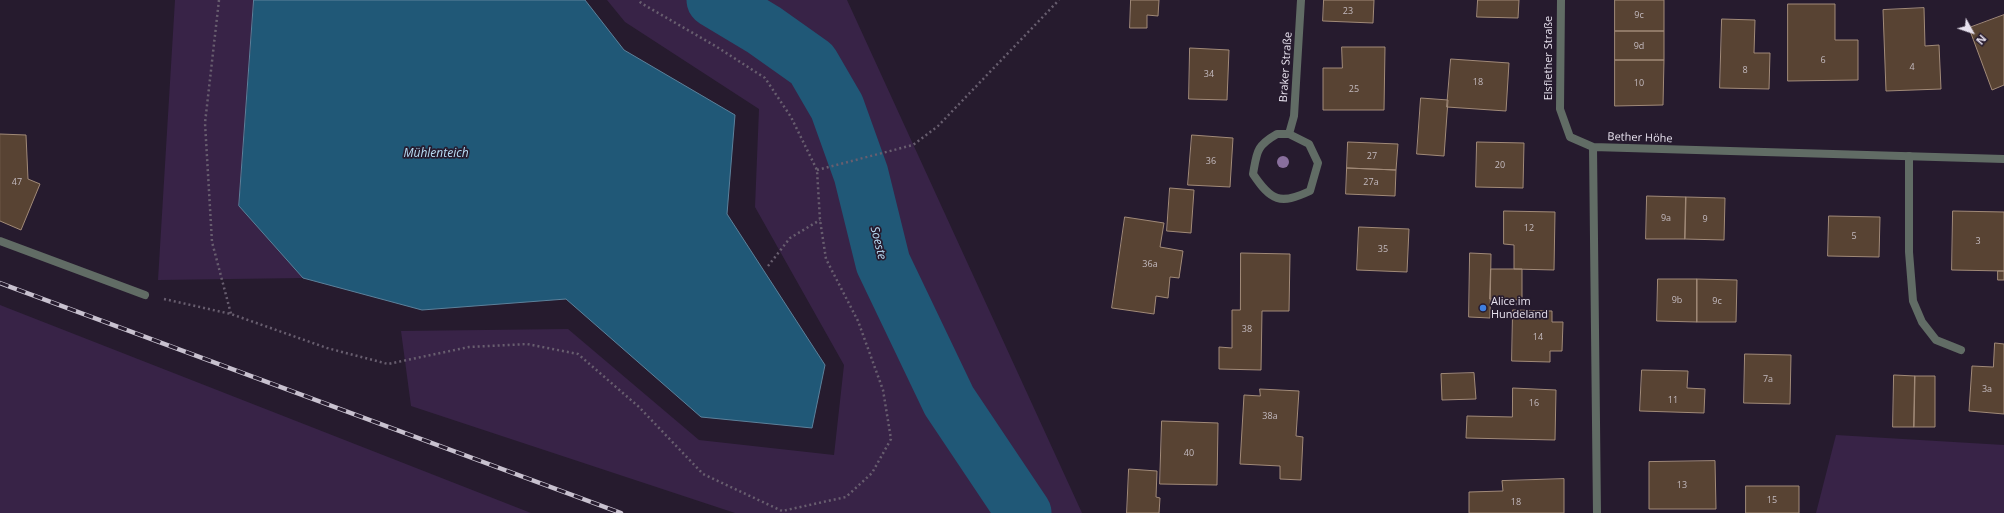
<!DOCTYPE html>
<html>
<head>
<meta charset="utf-8">
<style>
	body { margin:0 }
	#map { position:relative; width:2004px; height:513px; overflow:hidden; background:#261b2e; font-family:"Open Sans",sans-serif }
	canvas { display:block }
	.north { position:absolute; left:1952px; top:12px; width:40px; height:40px; -webkit-text-stroke:3px #261b2e; paint-order:stroke; rotate:130deg; font-size:11px; font-weight:700; line-height:16px; text-align:center; color:#e7e1ee }
	.north::after { content:''; display:block; margin:auto; width:14px; height:18px; background:#e7e1ee; clip-path:polygon(50% 0,100% 100%,50% 72%,0 100%) }
</style>
</head>
<body>
<div id="map">
<canvas width="2004" height="513"></canvas>
<div class="north">N</div>
</div>
<script>
const context = document.querySelector('canvas').getContext('2d');
context.lineJoin = 'round';
function paint(path, color) { context.fillStyle = color; context.fill(path, 'evenodd'); }
function stroke(path, color, width, dash) { context.strokeStyle = color; context.lineWidth = width; context.lineCap = dash ? 'butt' : 'round'; context.setLineDash(dash || []); context.stroke(path); }
function drawText(font, color, halo, rows, align = 'center') {
  context.font = font + ' "Open Sans",sans-serif'; context.lineWidth = 3.5; context.setLineDash([]); context.textBaseline = 'middle'; context.strokeStyle = halo; context.fillStyle = color; for (const [text, x, y, turn = 0] of rows) {
    context.save(); context.translate(x, y); context.rotate((+turn || 0) * Math.PI / 180); context.textAlign = isNaN(turn) ? turn : align; if (halo) context.strokeText(text, 0, 0); context.fillText(text, 0, 0); context.restore();
  }
}
const green = new Path2D(`
	M175,0H254L239,206L303,278L158,280Z
	M607,0H847L1082,513H735L411,406L401,331L568,329L699,440L834,455L844,365L755,207L759,109L625,22Z
	M0,305L531,513H0Z
	M1836,435L2004,445V513H1816Z`);
const water = new Path2D(`
	M254,0H585L624,50L735,115L727,214L825,365L812,428L701,417L566,299L422,310L303,278L239,206Z`);
const river = new Path2D(`
	M714,0L764,30L812,64L837,107L861,174L883,263L949,401L1024,513`);
const building = new Path2D(`
	M1131,0H1159L1158,16L1147,15V28H1130Z
	M1324,0H1374L1373,23L1323,21Z
	M1478,0H1519L1518,18L1477,17Z
	M1615,0H1664V31H1615Z
	M1788,4H1835V40H1858V80L1788,81Z
	M1924,8L1925,46L1939,45L1941,89L1886,91L1883,10Z
	M2004,15V85L1992,90L1969,28Z
	M1722,19L1755,20L1754,53H1770L1769,89L1720,88Z
	M1615,31H1664V60H1615Z
	M1342,47H1385L1384,110H1323V68H1342Z
	M1190,48L1229,50L1227,100L1189,99Z
	M1451,59L1509,63L1506,111L1447,107Z
	M1615,60H1664L1663,105L1615,106Z
	M1421,98L1448,100L1444,156L1417,154Z
	M0,134L26,135L28,179L40,184L21,230L0,221Z
	M1192,135L1233,138L1230,187L1188,185Z
	M1348,142L1398,144L1396,170L1347,168Z
	M1477,142L1524,143L1523,188L1476,187Z
	M1347,168L1396,170L1395,196L1346,194Z
	M1170,188L1194,190L1191,233L1167,231Z
	M1647,196L1686,197L1685,239H1646Z
	M1686,197L1725,198L1724,240L1685,239Z
	M1504,211L1555,212L1554,270L1514,269V245L1504,244Z
	M1953,211L2004,212V271L1952,270Z
	M1829,216L1880,217L1879,257L1828,256Z
	M1125,217L1164,223L1160,247L1183,251L1179,278L1170,277L1168,298L1156,296L1154,314L1112,308Z
	M1359,227L1409,229L1407,272L1357,270Z
	M1241,253L1290,254L1289,311H1262L1261,370L1219,369V347L1232,348V310H1240Z
	M1470,253L1491,254L1490,318L1469,317Z
	M1491,269H1522V300L1490,299Z
	M1998,271H2004V280H1998Z
	M1658,279H1697V322L1657,321Z
	M1697,279L1737,280L1736,322H1697Z
	M1513,310L1552,311V322H1563L1562,351H1550V362L1512,361Z
	M1995,343L2004,344V414L1969,411L1972,366L1993,367Z
	M1745,354L1791,355L1790,404L1744,403Z
	M1642,370L1688,371L1687,388L1705,389L1704,413L1640,411Z
	M1474,373L1476,399L1442,400L1441,374Z
	M1894,375L1915,376L1914,427H1893Z
	M1915,376H1935V427H1914Z
	M1513,388L1556,390L1555,440L1466,438L1467,416L1512,417Z
	M1260,389L1299,391L1296,436L1303,437L1301,480L1280,479V466L1240,464L1244,395L1260,396Z
	M1162,421L1218,423L1217,485L1160,484Z
	M1715,461L1716,509H1649V462Z
	M1129,469L1157,471L1156,497L1160,498L1159,513H1127Z
	M1564,479V513H1469V492L1503,491L1502,481Z
	M1746,486H1799V513H1746Z`);
const path = new Path2D(`
	M219,0L205,123L212,242L231,314
	M817,170L913,145L938,126L1059,0
	M768,266L790,238L820,220
	M164,299L231,314L327,348L388,364L469,347L527,344L578,354L639,407L703,474L782,511L846,497L872,473L891,439L883,390L858,321L826,259L820,220L817,170L791,117L765,78L717,47L641,3L639,0
	M1490,304H1521`);
const service = new Path2D(`
	M1909,156V252L1913,301L1922,322L1936,340L1961,350
	M0,241L145,295`);
const minor = new Path2D(`
	M1561,0L1560,109L1570,137L1593,147
	M1277,134H1289L1309,144L1318,163L1310,191C1280,205 1271,201 1253,174C1257,152 1256,146 1277,134Z
	M1289,134L1294,116L1301,0
	M1597,513L1593,147L2004,159`);
const rail = new Path2D(`
	M0,283L621,513`);
const trees = [
	[1283,162]
];
const markers = [
	[1483,308,4,"#3f7fe0"]
];
const numberNames = [
	["23",1348,11],
	["9c",1639,15],
	["9d",1639,46],
	["6",1823,60],
	["4",1912,67],
	["8",1745,70],
	["34",1209,74],
	["18",1478,82],
	["10",1639,83],
	["25",1354,89],
	["27",1372,156],
	["36",1211,161],
	["20",1500,165],
	["47",17,182],
	["27a",1371,182],
	["9a",1666,218],
	["9",1705,219],
	["12",1529,228],
	["5",1854,236],
	["3",1978,241],
	["35",1383,249],
	["36a",1150,264],
	["9b",1677,300],
	["9c",1717,301],
	["38",1247,329],
	["14",1538,337],
	["7a",1768,379],
	["3a",1987,389],
	["11",1673,400],
	["16",1534,403],
	["38a",1270,416],
	["40",1189,453],
	["13",1682,485],
	["15",1772,500],
	["18",1516,502]
];
const streetNames = [
	["Elsflether Straße",1549,58,-90],
	["Braker Straße",1286,67,-86],
	["Bether Höhe",1640,138,2]
];
const poiNames = [
	["Alice im",1491,302],
	["Hundeland",1491,315]
];
const waterNames = [
	["Mühlenteich",436,154],
	["Soeste",878,243,76]
];
paint(green, '#382347');
paint(water, '#205877');
stroke(water, '#5c819b', 1);
stroke(river, '#205877', 55);
paint(building, '#584333');
stroke(building, '#a18a78', 1);
stroke(path, '#685e6f', 2.5, [2, 3]);
stroke(service, '#616c65', 8);
stroke(minor, '#616c65', 8);
stroke(rail, '#c8c1cf', 4.5);
stroke(rail, '#261b2e', 3, [9]);
context.fillStyle = '#896f9d';
for (const [x, y] of trees) { context.beginPath(); context.arc(x, y, 6, 0, 2 * Math.PI); context.fill(); }
for (const [x, y, r, color] of markers) { const dot = new Path2D(); dot.arc(x, y, r, 0, 2 * Math.PI); context.fillStyle = color; context.fill(dot); stroke(dot, '#261b2e', 1.5); }
drawText('9px', '#c3babf', null, numberNames);
drawText('11px', '#e7e1ee', '#261b2e', streetNames);
drawText('11px', '#e7e1ee', '#261b2e', poiNames, 'left');
drawText('italic 12px', '#b9ddf5', '#261b2e', waterNames);
</script>
</body>
</html>
